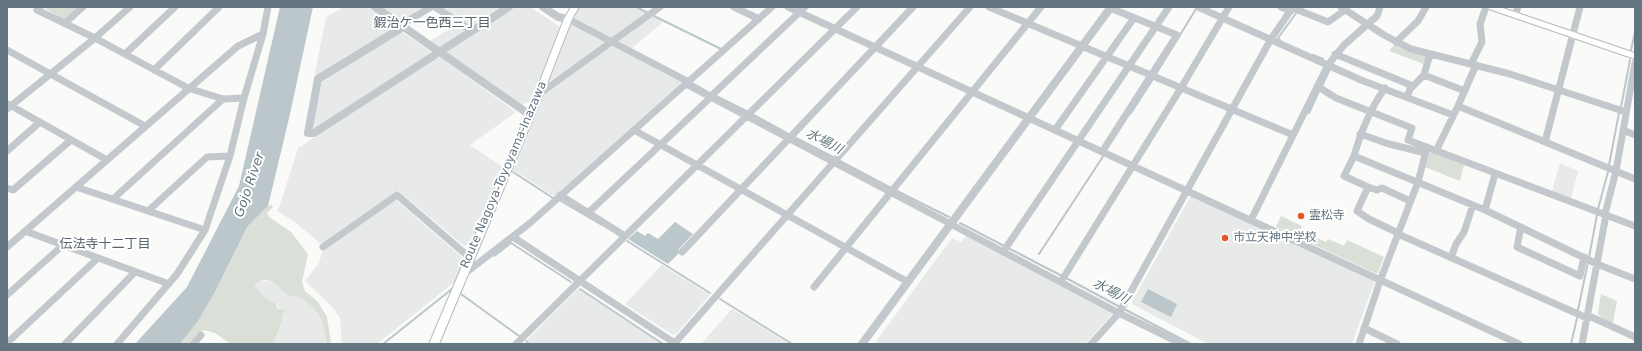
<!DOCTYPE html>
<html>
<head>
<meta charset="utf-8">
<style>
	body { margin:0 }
	#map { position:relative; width:1642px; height:351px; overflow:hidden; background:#fafaf8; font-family:"DejaVu Sans",sans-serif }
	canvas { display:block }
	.frame { position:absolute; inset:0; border:8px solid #657683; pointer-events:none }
</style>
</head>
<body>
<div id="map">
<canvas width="1642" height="351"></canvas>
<div class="frame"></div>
</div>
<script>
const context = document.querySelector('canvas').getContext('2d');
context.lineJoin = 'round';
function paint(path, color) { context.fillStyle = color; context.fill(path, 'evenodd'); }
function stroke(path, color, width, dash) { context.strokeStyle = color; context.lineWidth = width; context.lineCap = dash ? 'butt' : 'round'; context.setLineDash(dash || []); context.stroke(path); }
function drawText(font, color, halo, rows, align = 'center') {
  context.font = font + ' "DejaVu Sans","Noto Sans JP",sans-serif'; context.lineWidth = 4; context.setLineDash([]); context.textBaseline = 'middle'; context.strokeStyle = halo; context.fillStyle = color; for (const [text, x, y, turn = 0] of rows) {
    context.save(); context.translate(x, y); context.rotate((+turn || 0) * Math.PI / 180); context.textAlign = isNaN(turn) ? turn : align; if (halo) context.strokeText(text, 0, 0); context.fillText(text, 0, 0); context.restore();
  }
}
const built = new Path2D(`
	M344,7H370L396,26L395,29L314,78L326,17Z
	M381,7H428L402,21Z
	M441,7H504L471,27Z
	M514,7H530L559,26L561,31L532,101L520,105L447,53L448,50Z
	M579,7H633L647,14L612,39L573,19Z
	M652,16L663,22L631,49L617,42Z
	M571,23L607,42L547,83Z
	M457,24L466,30L465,32L442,47H437L429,42Z
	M398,33H403L431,51V55L317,128H312L322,81L325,78Z
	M614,44L686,82L555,197L512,169L543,94Z
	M435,58H441L516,112L470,145L504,168L473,241L464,246L399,191L322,245L296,223L277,211L280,205L298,148Z
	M1560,163L1578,171L1571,199L1552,191Z
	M1192,196L1373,280L1374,283L1352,344H1208L1134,305L1132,302L1190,197Z
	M392,200H396L465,260L457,280L377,344H342L340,318L333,308L305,281L319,263L323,249Z
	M967,235L1113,313L1085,344H874L952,238L961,242Z
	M662,265L710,295L676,334L673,335L625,304Z
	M268,281H274L308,302L322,318L325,329L327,344H273L281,324V310L275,303L268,300L255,287V284L258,282Z
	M578,289L662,344H533L527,340Z
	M732,309L749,319L789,344H701Z`);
const green = new Path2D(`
	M43,7H81L65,21Z
	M1395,44L1428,55L1424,64L1389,51Z
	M1431,152L1464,165L1460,181L1425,167L1429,154Z
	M272,205L273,207L267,213L269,217L291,232L308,254L302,282L305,291L318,302L327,317L331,342L327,344C324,320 319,309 298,296C281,301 277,269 255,284V287L268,300L275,303L278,309L285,310V312L282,314L281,324L273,344H230L215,333L203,330L197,334L188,344H180L198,321L215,292L247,227L268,206Z
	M1281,216L1302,226L1300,230L1326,242L1328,239L1344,246L1347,240L1384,257L1378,273H1375L1276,227Z
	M1601,294L1617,301L1613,323L1602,318L1598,314Z`);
const water = new Path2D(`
	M280,7H313L290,114L268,206L247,227L215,292L198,321L180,344H135L187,287L239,186Z
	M675,222L693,234L678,250L680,252L668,264L628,239L637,231L645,236L648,233L658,239Z
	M1148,289L1177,304L1171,317L1141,302Z`);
const stream = new Path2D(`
	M636,7L648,13
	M654,16L721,49
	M1280,40L1278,38L1297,12
	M1631,50L1635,32
	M1313,55L1323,59
	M1156,74L1196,9
	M692,83L710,93
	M1322,86L1330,69
	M714,95L748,112
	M1621,107L1630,60
	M1131,113L1153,79
	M1309,113L1319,91
	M752,114L790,135
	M794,137L835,158
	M838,160L891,188
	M1609,165L1619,113
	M513,172L553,198
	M895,190L949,217
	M559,200L602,225
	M1598,209L1608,172
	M960,223L1062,276
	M627,241L710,293
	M1039,254L1104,155
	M494,256L511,243L571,282
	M1589,257L1597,215
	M1066,278L1120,307
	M580,289L663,344
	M461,294L519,336
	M720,299L792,344
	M1124,309L1191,344
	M1578,310L1588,262
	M526,341L530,344
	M383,344L452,289
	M1571,344L1577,318`);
const minor = new Path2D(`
	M40,7L37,10L95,38L188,88L223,99L244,98
	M435,7L472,31
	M734,7L759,19
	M788,7L1519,344
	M989,7L1293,135
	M1198,7L1361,80L1453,115
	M1281,7L1291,11
	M1341,7L1384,35L1411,49L1510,74L1626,112
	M1293,8L1328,22L1345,10
	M1515,15L1518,7
	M568,19L689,82
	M65,23L83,7
	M401,25L431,7
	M1396,42L1418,21L1426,7
	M7,50L145,126
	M125,54L175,7
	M1335,54L1413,86
	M1471,64L1482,42L1480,24L1486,7
	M154,70L219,7
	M1424,75L1465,91
	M686,84L1119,313L1182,344
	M1317,86L1336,98L1412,128L1408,140L1635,226
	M1385,88C1370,109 1361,131 1354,156L1485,210L1597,264L1635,279
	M539,94L660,7
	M710,97L805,7
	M1407,97L1410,89L1424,75L1430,54
	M8,104L107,160
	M1458,106L1476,65
	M7,109L95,38L130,7
	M634,130L908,282
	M1055,130L1134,18
	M1623,130L1635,135
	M1360,134L1389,144L1426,153
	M1545,142L1580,7
	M7,151L40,122
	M1436,151L1458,106L1635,179
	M1102,152L1177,35L1110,8
	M1354,156L1344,176L1368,187L1357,211L1369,219L1398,233
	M76,187L205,230
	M1368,187L1377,190L1382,188L1410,201
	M7,188L13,190L71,140
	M560,195L625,236
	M113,199L223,99
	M1485,210L1495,174
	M148,211L207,157L230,156
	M588,213L711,97
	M1605,214L1616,171L1635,63
	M1251,220L1328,65L1344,45L1377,16L1380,7
	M1521,227L1517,247L1580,276L1584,257
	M25,231L169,284
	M1398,234L1587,318
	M513,237L676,344
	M7,247L238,46L263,34
	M323,247L397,195L470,258
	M682,252L913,7
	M1003,252L1169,7
	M1451,258L1456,244L1464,232L1473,205
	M463,275L530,223L772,7
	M1062,280L1181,88L1229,7
	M814,287L1041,7
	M7,295L63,245
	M1587,315L1635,337
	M1364,328L1397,344
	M7,343L98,258
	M65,344L135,272
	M117,344L177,274L205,230L230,156L244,98L263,34L268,7
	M193,344L201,335
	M516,344L857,7
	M674,344L970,7
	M1091,344L1119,313L1271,39L1293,7
	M1359,344L1380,281L1418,182L1427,147
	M1582,344L1606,215`);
const tertiary = new Path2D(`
	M375,7L530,115
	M543,7L558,17L568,19
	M403,27L318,79L308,133H314L509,7
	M862,344L1111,7`);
const secondary = new Path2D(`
	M571,7H579L572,19L543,94L439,344H429L535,94L564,19Z
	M1488,7H1500L1635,53V59L1489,9Z`);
const markers = [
	[1301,216,4,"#e4572e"],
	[1225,238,4,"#e4572e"]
];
const streetNames = [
	["Route Nagoya-Toyoyama-Inazawa",504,175,-67]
];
const poiNames = [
	["霊松寺",1309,216],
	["市立天神中学校",1233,238]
];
const neighbourhoodNames = [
	["鍜治ケ一色西三丁目",432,24],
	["伝法寺十二丁目",105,245]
];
const waterNames = [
	["水場川",824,142,28],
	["Gojo River",250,185,-71],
	["水場川",1111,292,28]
];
paint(built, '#e8e9e9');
paint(green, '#dadfd7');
paint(water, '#bbc7cb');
stroke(stream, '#bbc7cb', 2);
stroke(secondary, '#b3babf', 2);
stroke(minor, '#c3c8cc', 7);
stroke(tertiary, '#c3c8cc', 8);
paint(secondary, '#fff');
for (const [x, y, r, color] of markers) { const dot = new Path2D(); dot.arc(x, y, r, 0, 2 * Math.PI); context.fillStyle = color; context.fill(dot); stroke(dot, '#fff', 1.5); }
drawText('12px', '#657683', '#fff', streetNames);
drawText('12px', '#657683', '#fff', poiNames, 'left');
drawText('13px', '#57646e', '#fff', neighbourhoodNames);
drawText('italic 13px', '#60757c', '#fff', waterNames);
</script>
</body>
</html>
